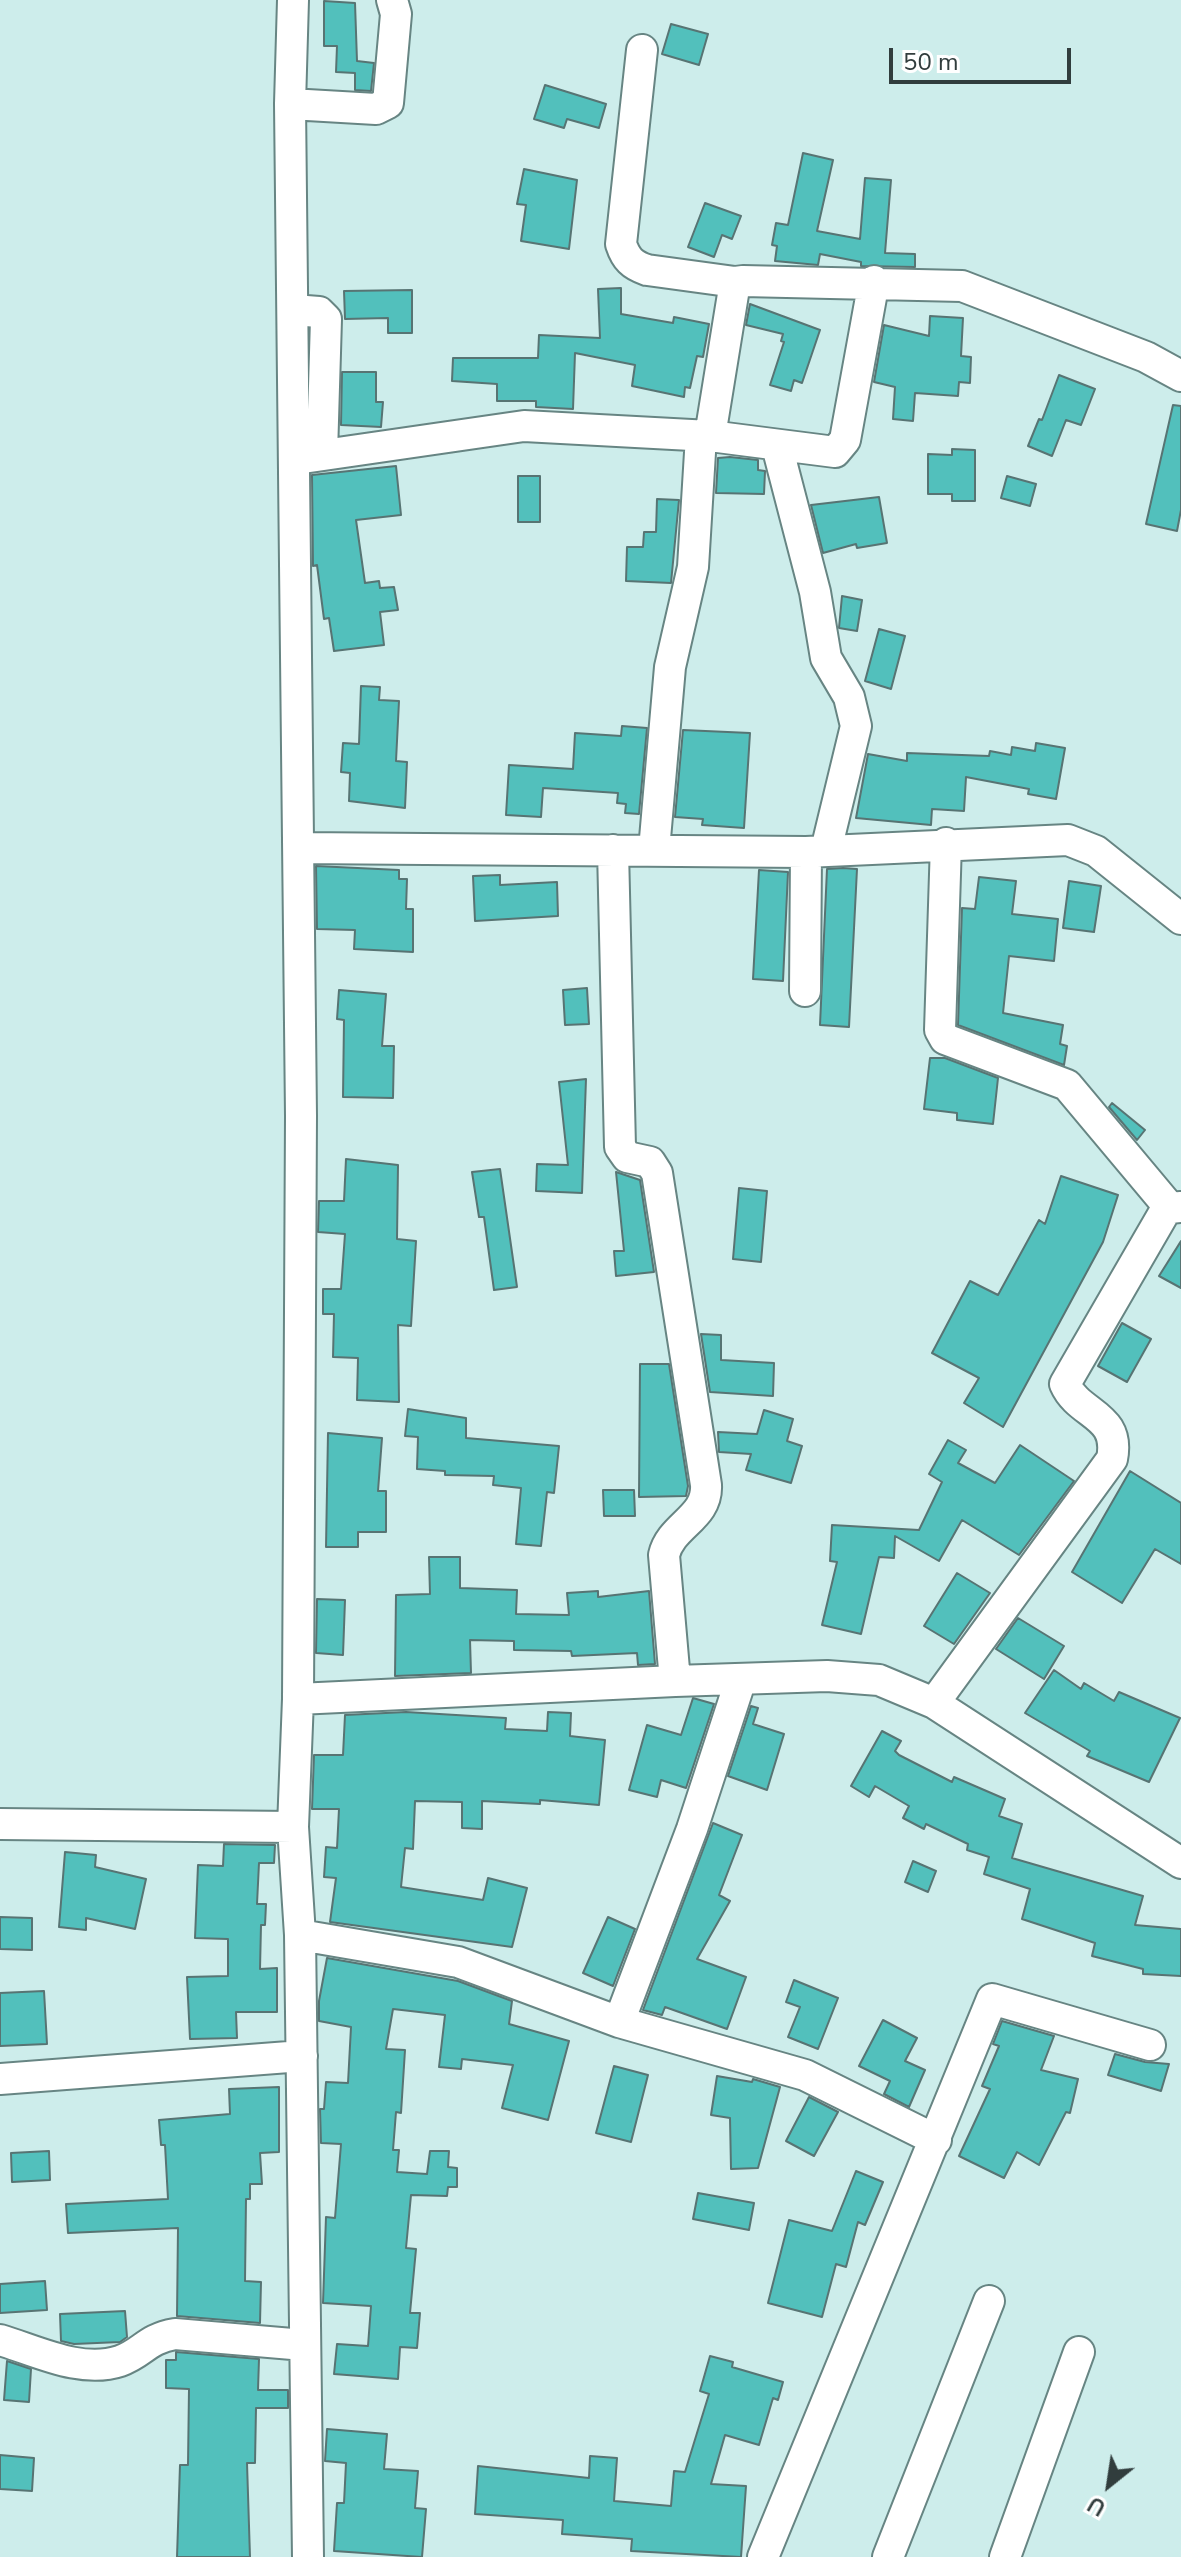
<!DOCTYPE html>
<html>
<head>
<meta charset="utf-8">
<style>
	body { margin:0 }
	#map { position:relative; width:1181px; height:2557px; overflow:hidden; background:#cdedeb; font-family:"Nunito Sans",sans-serif }
	canvas { display:block }
	.north { position:absolute; left:1069px; top:2445px; width:80px; height:80px; -webkit-text-stroke:6px #fff; paint-order:stroke; rotate:210deg; font-size:22px; font-weight:700; line-height:32px; text-align:center; color:#313d3d }
	.north::after { content:''; display:block; margin:auto; width:28px; height:36px; background:#313d3d; clip-path:polygon(50% 0,100% 100%,50% 72%,0 100%) }
	.scale { position:absolute; left:889px; top:48px; width:182px; height:36px; box-sizing:border-box; border:4px solid #313d3d; border-top:0; padding-left:10px; font-size:24px; line-height:28px; white-space:nowrap; color:#313d3d; -webkit-text-stroke:6px #fff; paint-order:stroke }
</style>
</head>
<body>
<div id="map">
<canvas width="1181" height="2557"></canvas>
<div class="north">U</div>
<div class="scale">50 m</div>
</div>
<script>
const context = document.querySelector('canvas').getContext('2d');
context.lineJoin = 'round';
function paint(path, color) { context.fillStyle = color; context.fill(path, 'evenodd'); }
function stroke(path, color, width, dash) { context.strokeStyle = color; context.lineWidth = width; context.lineCap = dash ? 'butt' : 'round'; context.setLineDash(dash || []); context.stroke(path); }
const building = new Path2D(`
	M324,1L355,3L357,61L374,63L371,91L355,90V73L336,72L337,46H324Z
	M671,24L708,34L699,65L662,54Z
	M545,85L606,104L599,128L567,119L564,128L534,119Z
	M803,153L833,160L817,231L860,239L865,178L891,180L885,253L915,254V267L861,266V262L820,254L818,265L775,261L777,246L772,245L776,223L788,225Z
	M524,169L577,180L569,249L521,241L526,205L517,204Z
	M705,203L741,216L732,239L722,235L714,257L688,247Z
	M621,288V314L673,323L674,317L709,324L703,357L697,356L690,388L685,387L684,397L632,386L635,365L575,353L573,409L536,407V401H497V384L452,381L453,358H538L539,335L600,338L598,289Z
	M412,290V333H388V318L345,319L344,291Z
	M750,304L820,330L802,383L794,380L791,391L770,385L784,342L781,341L783,334L746,325Z
	M930,316L963,318L961,356L971,357L970,383L959,382L958,396L915,393L913,421L893,419L895,387L874,382L884,325L929,336Z
	M342,372H376V402H383L381,427L341,425Z
	M1059,375L1095,389L1081,425L1066,420L1052,456L1028,446L1039,419L1042,420Z
	M1173,405L1181,406V510L1177,531L1146,524Z
	M952,449L975,450V501H952V494H928V454L952,455Z
	M730,457L758,460V470L765,471L764,494L716,493L718,458Z
	M396,466L401,515L356,520L365,583L379,581L380,588L394,587L398,610L380,612L384,645L334,651L329,618L324,619L317,565L313,566L312,475Z
	M518,476H540V522H518Z
	M1007,476L1036,484L1030,506L1001,498Z
	M879,497L887,543L857,548L856,544L823,553L811,505Z
	M657,499L679,500L671,583L626,581L627,547H643L644,532H656Z
	M842,596L862,600L857,631L839,628Z
	M879,629L905,636L891,689L865,681Z
	M361,686L380,687L379,700L399,701L396,761L407,762L405,808L349,801L350,773L341,772L343,743L359,744Z
	M622,726L647,728L639,814L625,813L626,804L617,803L618,793L543,788L541,817L506,815L509,765L573,769L575,733L621,736Z
	M683,730L750,733L744,828L702,825L703,819L675,817Z
	M1036,743L1065,748L1056,799L1028,794L1029,789L966,777L964,811L932,809L931,825L856,818L868,754L907,761V753L989,756L990,751L1011,755L1012,747L1035,751Z
	M316,866L399,870V879H407L406,909H413V952L354,949L355,930L317,929Z
	M843,868L857,869L849,1027L820,1025L827,869Z
	M759,870L788,872L783,981L753,979Z
	M500,875V885L557,882L558,916L475,921L473,876Z
	M979,877L1016,881L1012,914L1058,919L1054,961L1009,956L1003,1013L1063,1025L1060,1044L1067,1046L1064,1065L958,1025L962,908L975,909Z
	M1069,881L1101,886L1094,932L1063,928Z
	M587,988L589,1024L565,1025L563,990Z
	M339,990L386,994L382,1046H394L393,1098L343,1097L344,1020L337,1019Z
	M930,1058H945L998,1078L993,1124L957,1120V1113L924,1109Z
	M586,1079L582,1193L536,1191L537,1164L568,1165L559,1082Z
	M1112,1103L1145,1130L1137,1140L1109,1107Z
	M346,1159L398,1165L397,1239L416,1241L411,1326L398,1325L399,1402L357,1400L358,1358L333,1357L334,1314H323V1289H341L345,1234L318,1232L319,1201H344Z
	M500,1169L517,1287L494,1290L484,1217H479L472,1172Z
	M616,1172L640,1180L654,1272L616,1276L614,1251H624Z
	M1061,1176L1118,1195L1103,1242L1003,1427L964,1403L979,1378L932,1353L970,1281L998,1295L1039,1220L1045,1224Z
	M739,1188L767,1191L761,1262L733,1259Z
	M1181,1241V1288L1159,1276Z
	M1122,1323L1151,1339L1127,1382L1098,1366Z
	M701,1334L721,1335V1360L774,1363L773,1396L710,1392Z
	M640,1364H669L688,1486L686,1496L639,1497Z
	M408,1409L466,1418V1438L559,1446L554,1493L547,1492L541,1546L516,1544L521,1488L493,1485L494,1476L445,1475V1471L417,1469L418,1437L405,1436Z
	M764,1410L793,1419L787,1441L802,1446L791,1483L746,1470L751,1454L719,1452L718,1432L757,1434Z
	M328,1433L382,1438L378,1491H386V1532H358V1547H326Z
	M948,1440L966,1450L958,1463L995,1483L1020,1445L1074,1481L1019,1555L962,1520L939,1561L895,1536L894,1558L879,1557L861,1634L822,1625L837,1562L830,1561L832,1525L919,1530L942,1482L929,1474Z
	M1130,1471L1181,1503V1564L1155,1549L1122,1603L1072,1572Z
	M603,1490H634L635,1516H604Z
	M429,1557H460V1588L517,1590L516,1614L569,1615L567,1593L598,1591V1597L649,1591L655,1664L638,1665L637,1653L572,1656L571,1651L514,1650V1641L470,1640L471,1673L395,1676L396,1595L430,1594Z
	M957,1573L990,1593L954,1644L924,1626Z
	M317,1599L345,1600L343,1655L316,1653Z
	M1018,1618L1064,1646L1044,1679L996,1649Z
	M1054,1670L1081,1689L1084,1683L1114,1701L1119,1692L1180,1718L1149,1782L1087,1756L1090,1751L1025,1713Z
	M693,1698L714,1704L686,1788L661,1780L657,1797L629,1790L647,1725L681,1735Z
	M751,1706L758,1708L753,1724L784,1734L767,1790L728,1776Z
	M406,1712L506,1718L505,1729L547,1731L548,1712L571,1713L570,1736L605,1740L599,1805L540,1800V1804L482,1801V1829L462,1828V1802L415,1801L413,1849L405,1848L401,1887L483,1900L488,1878L527,1888L512,1947L330,1922L336,1878L324,1877L326,1847L337,1848L339,1809H312L314,1755H343L345,1715Z
	M882,1731L901,1741L895,1751L899,1755L952,1782L954,1777L1005,1799L999,1816L1022,1824L1012,1858L1143,1896L1135,1925L1181,1929V1976L1143,1974V1969L1092,1956L1095,1943L1022,1919L1030,1889L984,1874L989,1857L967,1850L968,1844L926,1824L924,1829L903,1818L909,1806L875,1786L869,1797L851,1786Z
	M713,1823L742,1835L719,1895L730,1901L697,1959L746,1977L727,2029L665,2007L662,2015L643,2010Z
	M224,1844L275,1845L274,1863H259L257,1904H266L265,1925H261L260,1969L277,1968V2012H236L237,2038L190,2039L187,1977L228,1976V1939L195,1938L198,1865L223,1866Z
	M65,1852L96,1855L95,1867L146,1879L135,1929L86,1918V1930L59,1927Z
	M913,1861L936,1871L928,1892L905,1882Z
	M0,1917L32,1918V1950L0,1949Z
	M608,1917L635,1929L613,1986L583,1973Z
	M327,1958L458,1981L512,2001L509,2024L569,2041L548,2120L502,2108L513,2065L462,2059L461,2069L439,2067L445,2015L393,2009L386,2049L405,2050L401,2113L396,2112L393,2150H399L397,2172L427,2174L430,2151H449L448,2167L457,2168V2187H448L447,2196L411,2195L406,2248L416,2249L410,2313H420L417,2348L400,2347L398,2379L334,2374L337,2344L368,2346L371,2306L323,2303L326,2217L335,2218L341,2144L321,2143L320,2109H324L326,2082L348,2083L351,2027L319,2021V2001Z
	M794,1980L838,1998L818,2049L788,2037L800,2007L786,2002Z
	M44,1991L47,2044L0,2046V1993Z
	M883,2020L917,2038L905,2061L925,2070L909,2107L884,2094L890,2081L859,2066Z
	M1002,2021L1054,2036L1041,2070L1078,2079L1070,2113L1066,2112L1039,2165L1017,2152L1004,2178L959,2156L990,2089L982,2086L999,2046L993,2044Z
	M1115,2054L1145,2062L1169,2064L1161,2091L1108,2075Z
	M614,2066L648,2075L631,2142L596,2133Z
	M717,2076L752,2082L753,2079L780,2087L758,2168L731,2169L730,2118L711,2115Z
	M279,2087V2152L260,2153L262,2184H250V2199H246L245,2281L261,2282L260,2323L177,2316L178,2228L68,2233L66,2204L168,2199L165,2145H161L159,2120L230,2114L229,2089Z
	M809,2097L838,2112L814,2156L786,2141Z
	M49,2151L50,2180L12,2182L11,2153Z
	M856,2171L883,2182L865,2225L858,2222L846,2267L836,2264L822,2317L768,2303L789,2220L832,2231Z
	M698,2193L754,2203L749,2230L693,2219Z
	M45,2281L47,2310L0,2313V2284Z
	M125,2311L127,2337L120,2342L74,2344L61,2341L60,2314Z
	M176,2352L259,2359L258,2390H288V2408H256L255,2463H247L250,2557H177L180,2465H188L189,2389L166,2388V2360H176Z
	M710,2356L733,2362L732,2367L783,2382L778,2400L773,2398L759,2445L725,2435L711,2484L746,2486L741,2557L631,2551L632,2539L562,2534L563,2520L475,2514L478,2466L589,2478L590,2456L617,2458L614,2501L671,2506L674,2471L685,2472L709,2394L700,2391Z
	M7,2361L31,2369L29,2402L4,2400Z
	M327,2429L387,2434L384,2469L418,2471L415,2508L426,2509L422,2557L334,2551L337,2503H344L346,2463L325,2461Z
	M0,2455L34,2458L32,2491L0,2489Z`);
const minor = new Path2D(`
	M293,0L290,104L301,1116L298,1699L293,1827L300,1935L308,2557
	M642,50L621,244C626,259 632,265 647,270L735,282
	M290,104L376,109L388,103L396,14L392,0
	M293,310L319,312L326,319L322,454
	M710,436L735,282L743,281L962,286L1146,357L1181,376
	M777,446L815,592L826,658L849,697L856,726L826,850
	M296,459L524,426L710,436L835,452L845,440L874,281
	M946,843L940,1030L945,1039L1067,1085L1170,1208
	M299,848L806,852L1068,840L1096,851L1181,919
	M613,850L620,1147L627,1157L650,1162L657,1173L706,1485C708,1518 671,1525 664,1555L675,1681
	M654,850L670,667L693,567L701,436
	M805,991L806,852
	M298,1699L675,1681L827,1676L879,1680L934,1703L1181,1863
	M934,1703L1112,1459C1121,1414 1079,1416 1065,1384L1164,1213L1170,1208L1181,1207
	M0,1824L293,1827
	M300,1935L458,1962L619,2022L805,2075L936,2140
	M619,2022L692,1829L741,1679
	M0,2079L302,2056
	M0,2340C37,2351 81,2374 120,2361C143,2353 146,2339 175,2334L304,2345
	M763,2557L992,1999L1150,2045
	M888,2557L989,2301
	M1005,2557L1079,2352`);
paint(building, '#52c0bc');
stroke(building, '#577473', 2);
stroke(minor, '#678583', 34);
stroke(minor, '#fff', 30);
</script>
</body>
</html>
